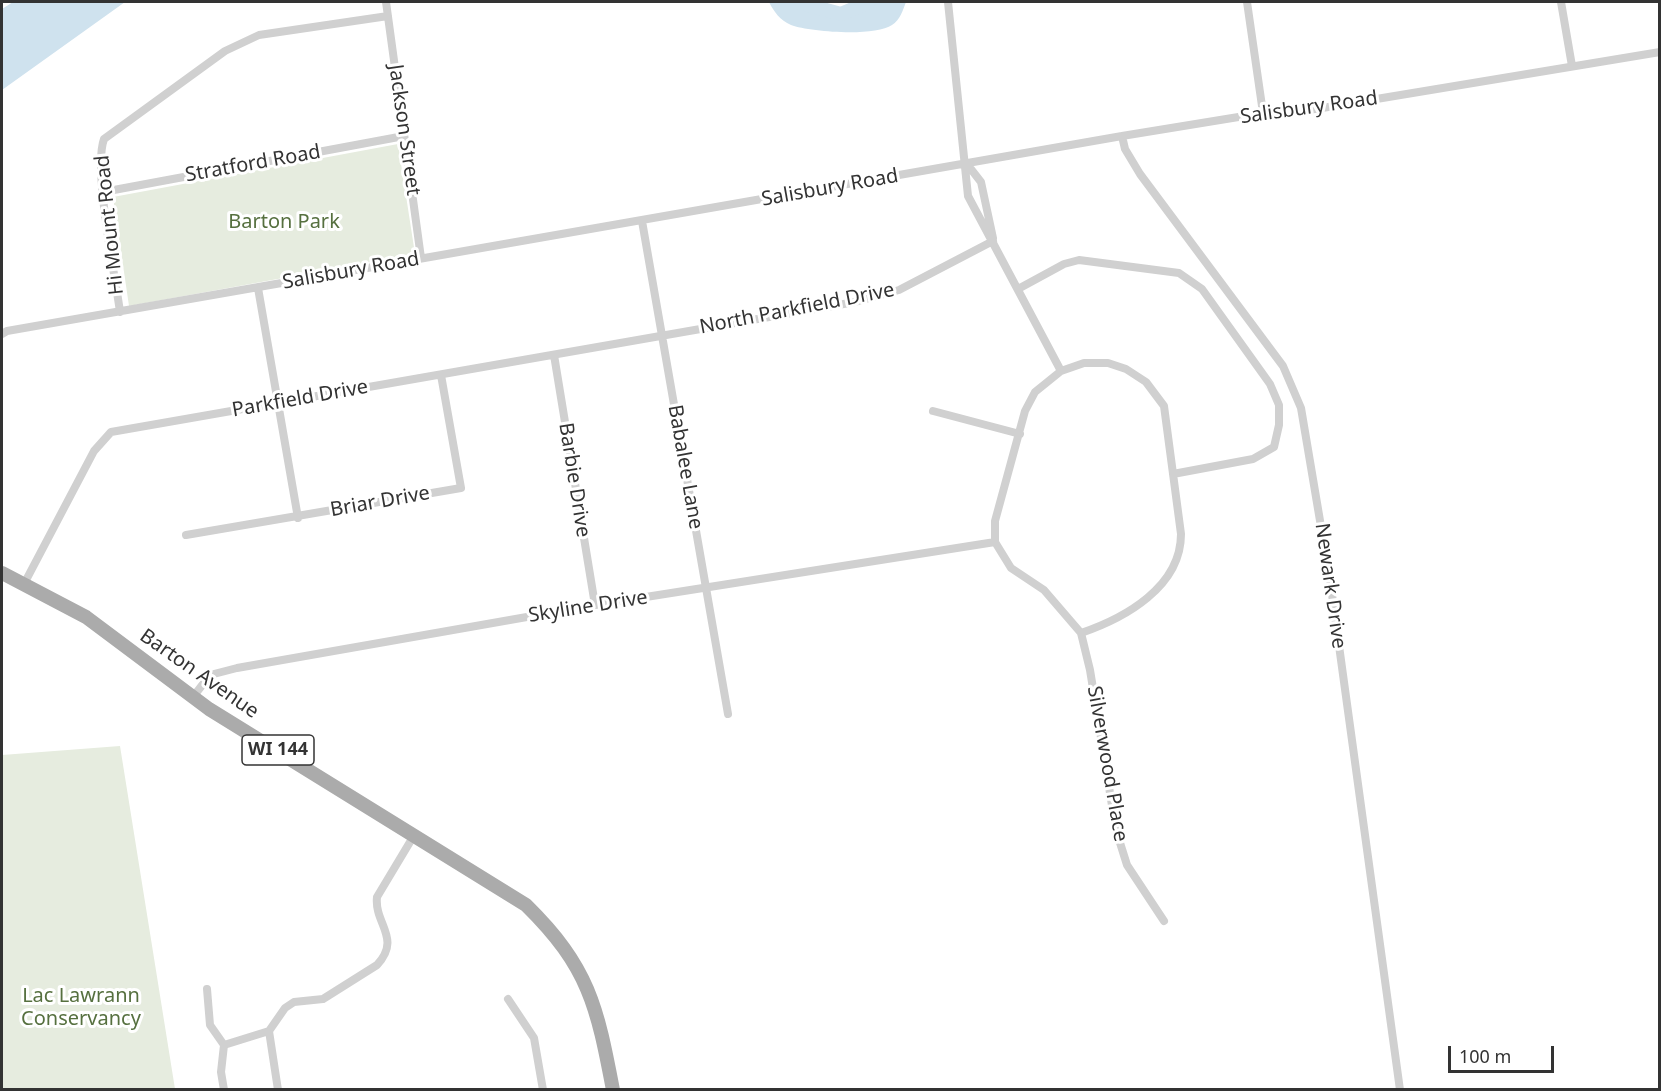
<!DOCTYPE html>
<html>
<head>
<meta charset="utf-8">
<style>
	body { margin:0 }
	#map { position:relative; width:1661px; height:1091px; overflow:hidden; background:#fff; font-family:"Noto Sans",sans-serif }
	canvas { display:block }
	.frame { position:absolute; inset:0; border:3px solid #333; pointer-events:none }
	.scale { position:absolute; left:1448px; top:1046px; width:106px; height:27px; box-sizing:border-box; border:3px solid #333; border-top:0; padding-left:8px; font-size:18px; line-height:21px; white-space:nowrap; color:#333; -webkit-text-stroke:4px #fff; paint-order:stroke }
</style>
</head>
<body>
<div id="map">
<canvas width="1661" height="1091"></canvas>
<div class="frame"></div>
<div class="scale">100 m</div>
</div>
<script>
const context = document.querySelector('canvas').getContext('2d');
context.lineJoin = 'round';
function paint(path, color) { context.fillStyle = color; context.fill(path, 'evenodd'); }
function stroke(path, color, width, dash) { context.strokeStyle = color; context.lineWidth = width; context.lineCap = dash ? 'butt' : 'round'; context.setLineDash(dash || []); context.stroke(path); }
function drawText(font, color, halo, rows, align = 'center') {
  context.font = font + ' "Noto Sans",sans-serif'; context.lineWidth = 6; context.setLineDash([]); context.textBaseline = 'middle'; context.strokeStyle = halo; context.fillStyle = color; for (const [text, x, y, turn = 0] of rows) {
    context.save(); context.translate(x, y); context.rotate((+turn || 0) * Math.PI / 180); context.textAlign = isNaN(turn) ? turn : align; if (halo) context.strokeText(text, 0, 0); context.fillText(text, 0, 0); context.restore();
  }
}
const green = new Path2D(`
	M398,144L415,254L129,306L113,197Z
	M120,746L175,1089H2V755Z`);
const water = new Path2D(`
	M13,2H125L2,90V9Z
	M769,2H801L852,14L871,2H906C903,10 900,20 892,25C875,37 810,32 791,25C780,20 774,12 769,2Z`);
const river = new Path2D(`
	M797,2L841,14L869,2`);
const street = new Path2D(`
	M386,2L421,258
	M948,2L968,196L1061,371
	M1247,2L1263,113
	M1561,2L1572,66
	M1122,136L1125,149L1140,174L1283,366L1301,408L1330,580L1400,1090
	M967,164L981,182L993,238
	M103,192L404,136
	M642,221L728,714
	M258,288L298,518
	M1018,289L1064,264L1079,260L1179,273L1202,289L1270,384L1279,405V425L1274,447L1253,459L1173,474
	M120,312C115,274 93,169 104,139L225,51L259,35L388,16
	M2,334L7,331L1122,136L1263,113L1298,112L1660,52
	M554,355L595,605
	M1084,363H1108L1126,369L1146,382L1164,406L1181,534C1181,587 1125,618 1081,633L1044,590L1011,568L995,542V521L1025,411L1035,392L1061,371Z
	M933,411L1020,434
	M186,535L461,488L441,375
	M24,584L94,451L111,432L855,302L899,290L993,241
	M1081,633L1090,670L1116,830L1127,865L1164,921
	M193,697L210,675L237,668L595,605L995,542
	M207,989L210,1025L224,1045L221,1072L224,1090
	M508,999L534,1038L543,1090
	M269,1031L278,1090
	M224,1045L269,1031L285,1008L294,1002L323,999L377,965C402,938 374,924 377,897L413,837`);
const primary = new Path2D(`
	M2,573L86,617L209,709L526,905C589,967 597,1006 613,1090`);
const shields = [
	[278,750,72]
];
const shieldNames = [
	["WI 144",278,750]
];
const streetNames = [
	["Salisbury Road",1309,108,-8],
	["Jackson Street",404,130,82],
	["Stratford Road",253,164,-10],
	["Salisbury Road",830,188,-10],
	["Hi Mount Road",110,225,-96],
	["Salisbury Road",351,271,-10],
	["North Parkfield Drive",797,309,-11],
	["Parkfield Drive",300,399,-10],
	["Babalee Lane",685,467,80],
	["Barbie Drive",574,480,81],
	["Briar Drive",380,502,-10],
	["Newark Drive",1330,586,82],
	["Skyline Drive",588,607,-9],
	["Barton Avenue",199,674,35],
	["Silverwood Place",1107,764,80]
];
const parkNames = [
	["Barton Park",284,222],
	["Lac Lawrann",81,996],
	["Conservancy",81,1019]
];
paint(green, '#e6ecdf');
paint(water, '#cfe2ee');
stroke(river, '#cfe2ee', 14);
stroke(street, '#d0d0d0', 8);
stroke(primary, '#ababab', 14);
for (const [x, y, w] of shields) { const box = new Path2D(); box.roundRect(x - w / 2, y - 15, w, 30, 4.5); context.fillStyle = '#fff'; context.fill(box); stroke(box, '#333', 1.5); }
drawText('bold 18px', '#333', null, shieldNames);
drawText('20px', '#333', '#fff', streetNames);
drawText('20px', '#56703f', '#fff', parkNames);
</script>
</body>
</html>
